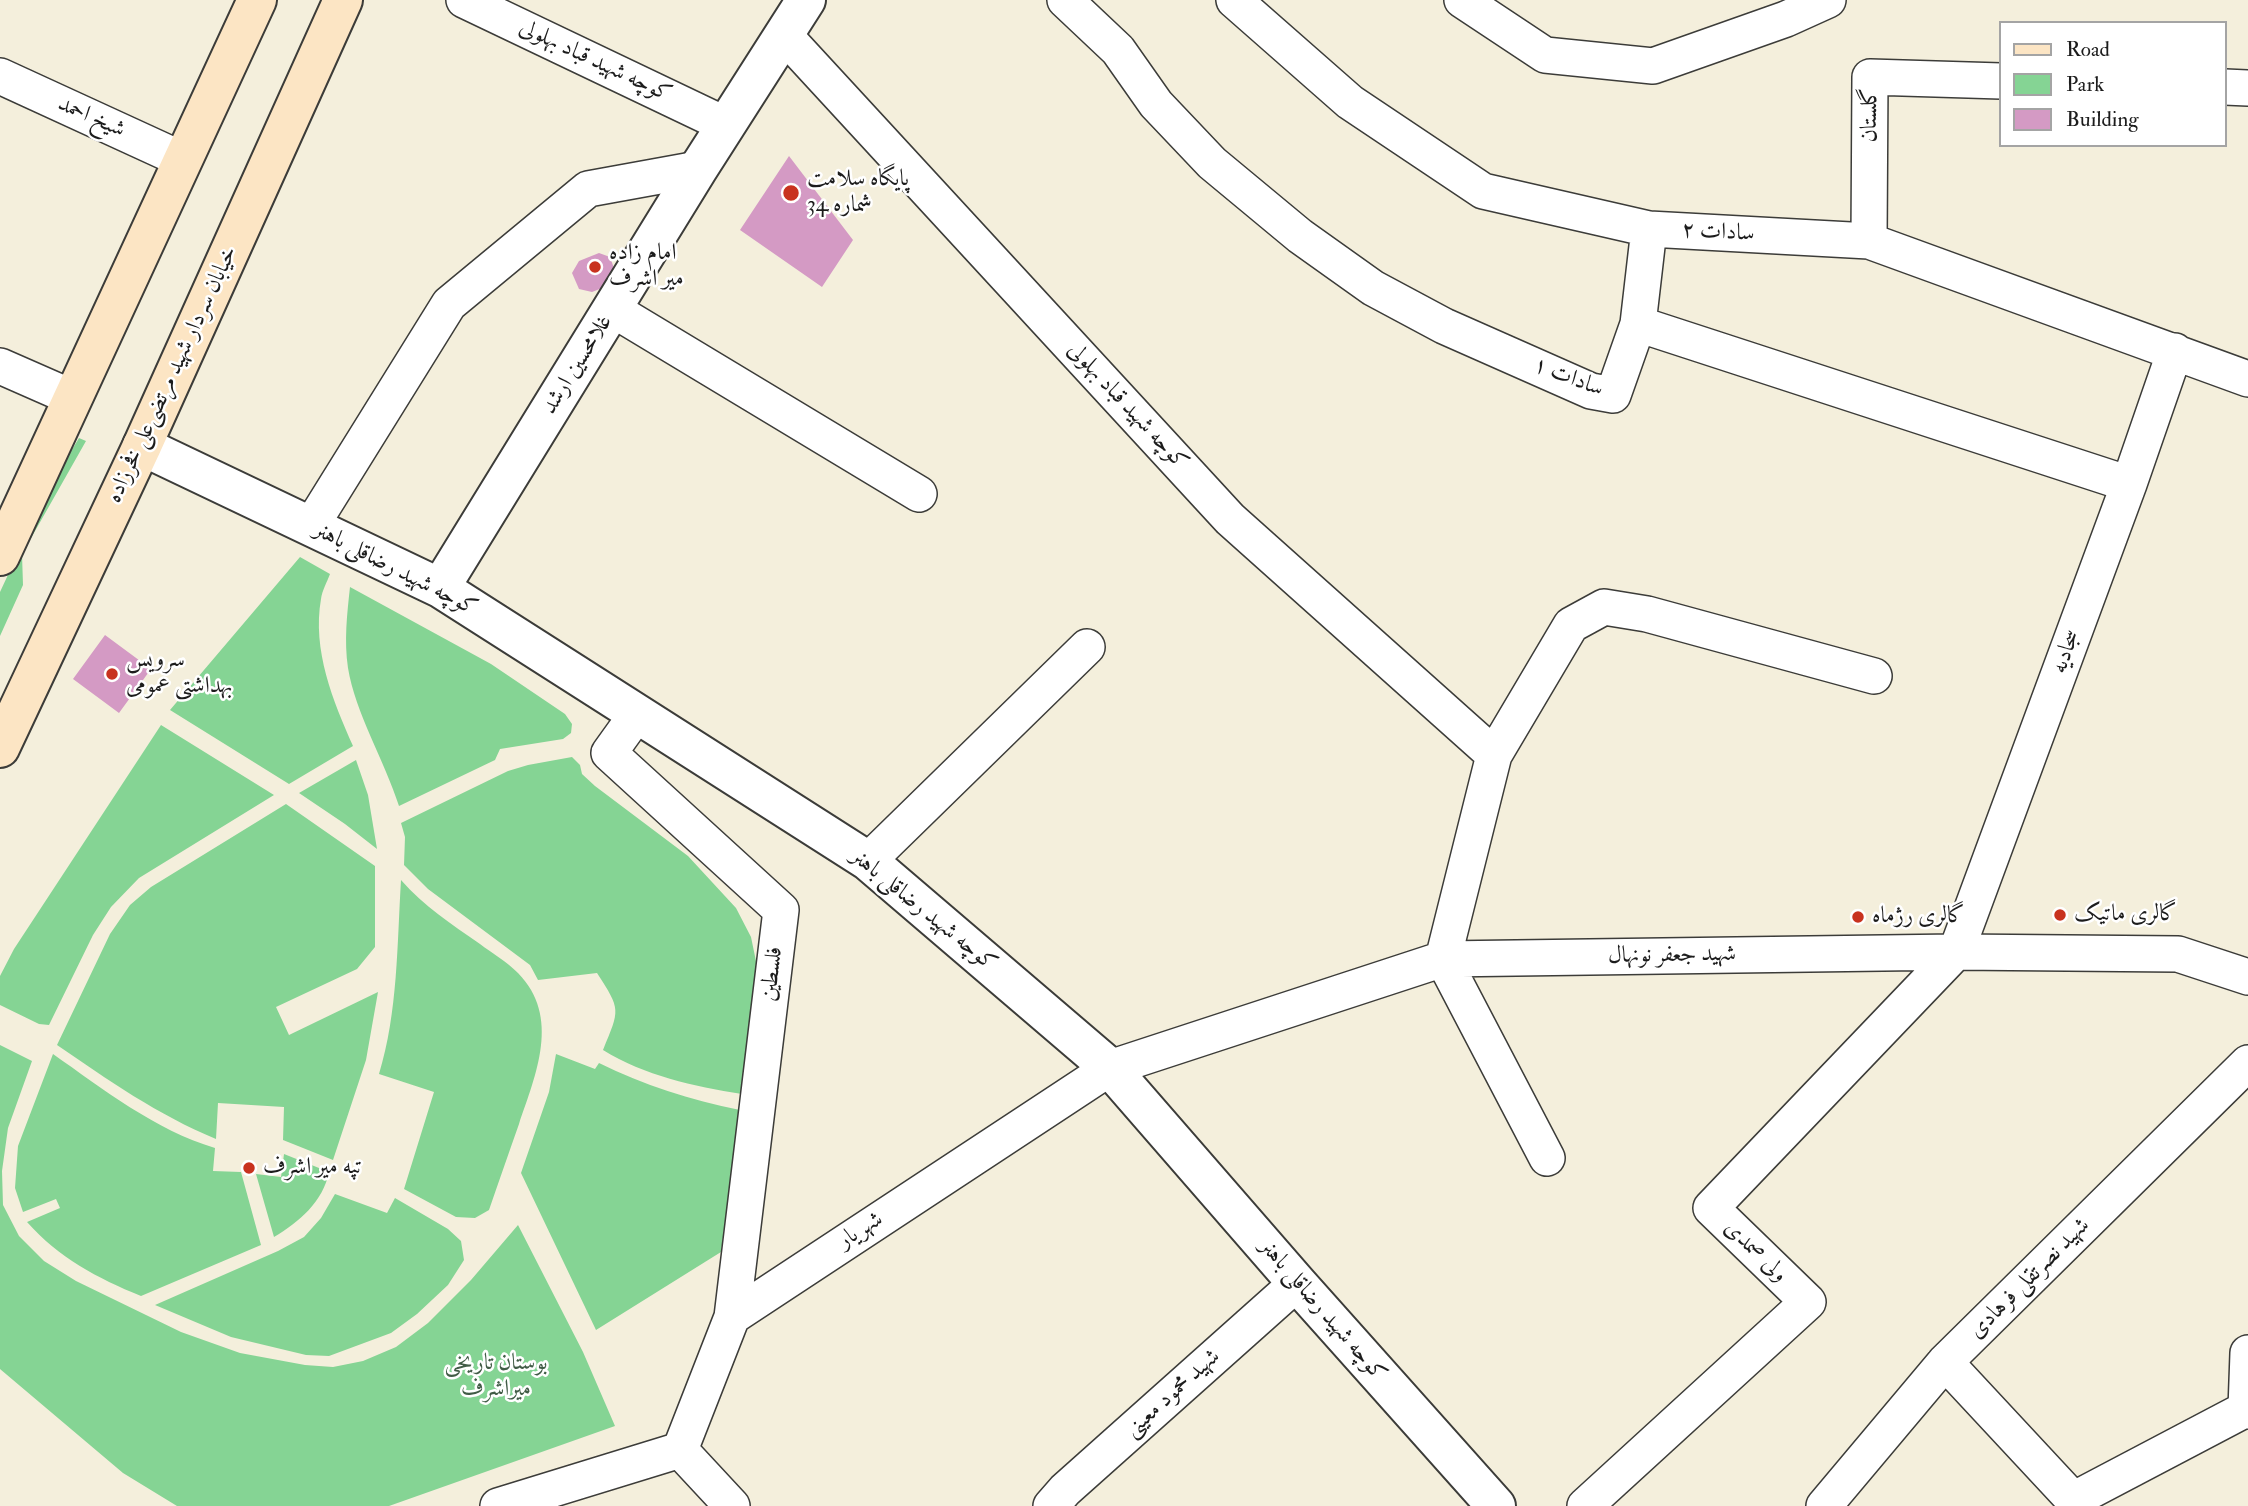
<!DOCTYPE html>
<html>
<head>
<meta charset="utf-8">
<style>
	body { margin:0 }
	#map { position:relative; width:2248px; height:1506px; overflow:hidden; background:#f4efdc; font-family:"IM FELL Double Pica",serif }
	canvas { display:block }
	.legend { position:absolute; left:1999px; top:21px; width:228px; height:126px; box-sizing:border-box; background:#fff; border:2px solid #a4a4a4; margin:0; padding:9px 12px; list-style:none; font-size:21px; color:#1c1c1c }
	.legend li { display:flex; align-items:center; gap:14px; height:35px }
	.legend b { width:35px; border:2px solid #a4a4a4 }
</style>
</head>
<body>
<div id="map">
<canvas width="2248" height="1506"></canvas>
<ul class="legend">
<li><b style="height:9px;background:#fce5c4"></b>Road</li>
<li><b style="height:19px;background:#85d494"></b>Park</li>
<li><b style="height:19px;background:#d49ac4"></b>Building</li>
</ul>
</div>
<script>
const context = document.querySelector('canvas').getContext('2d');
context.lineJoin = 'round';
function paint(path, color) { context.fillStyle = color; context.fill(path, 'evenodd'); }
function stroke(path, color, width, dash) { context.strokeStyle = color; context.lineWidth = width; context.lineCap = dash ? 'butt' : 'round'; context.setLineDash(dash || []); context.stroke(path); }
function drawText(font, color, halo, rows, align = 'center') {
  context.font = font + ' "IM FELL Double Pica",Amiri,serif'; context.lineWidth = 5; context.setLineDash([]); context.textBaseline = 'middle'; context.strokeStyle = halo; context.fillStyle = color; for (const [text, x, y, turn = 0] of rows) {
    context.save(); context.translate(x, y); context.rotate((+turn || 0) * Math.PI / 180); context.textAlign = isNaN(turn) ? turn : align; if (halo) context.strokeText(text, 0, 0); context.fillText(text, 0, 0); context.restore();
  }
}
const green = new Path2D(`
	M79,438L86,441L22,554L23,585L0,636V592L47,491Z
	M300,557L330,574C327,582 322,591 321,599C312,650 333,701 353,746L289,784L170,710Z
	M350,587L491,664L565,714L572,724L571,733L563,739L500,749L495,760L399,806C385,762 355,712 348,668C344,640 347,615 350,587Z
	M161,725L274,795L139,878L111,907L93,935L49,1025L39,1024L0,1005V976L14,949Z
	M572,757L580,765L582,774L595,786L688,856L736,908L751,937L757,966L742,1094C693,1086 645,1076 603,1050C620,1009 621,1010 597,973L538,980L530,965L428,889L404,865L405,837L401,823L508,771L528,765Z
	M356,760L368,795L377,849L345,824L299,793Z
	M286,804L375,866V947L357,969L276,1007L289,1035L378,992L366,1060L333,1160L283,1140L284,1107L218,1103L216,1139C158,1115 108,1080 57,1045L110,934L130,905L151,887Z
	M401,880C424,906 451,924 480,944C492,953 507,962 518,973C561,1017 536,1074 519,1124C509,1152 499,1181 489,1210L475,1218L456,1217L404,1189L434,1092L379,1074C398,1012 397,945 401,880Z
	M0,1045L32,1061L8,1128L2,1171L3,1205L19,1236L44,1261L76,1281L181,1332L240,1353L305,1365L333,1367L363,1361L396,1347L428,1323L471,1280L518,1225L583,1352L615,1426L389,1506H177L123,1473L0,1369Z
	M53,1054C103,1089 155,1130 215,1148L213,1171L241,1172L261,1245L141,1296C97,1278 59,1258 27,1222L60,1208L56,1199L23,1212L15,1188L18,1146Z
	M556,1054L595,1069L599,1063C644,1085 690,1100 740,1110L721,1252L596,1330L521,1173L549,1092Z
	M284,1154L329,1172C323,1202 299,1222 274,1237L256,1174L281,1177Z
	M335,1194L387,1213L395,1198L448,1229L461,1241L464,1260L448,1285L417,1314L391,1333L329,1356L306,1355L231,1337L155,1305L278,1251L304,1237L321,1218Z`);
const building = new Path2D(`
	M789,156L853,240L822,287L740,230Z
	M599,253L610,257L616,274L610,285L592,292L579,289L572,273L579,261Z
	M105,635L151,669L119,713L73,679Z`);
const minor = new Path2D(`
	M464,0L726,125
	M1065,0L1118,50L1156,104L1212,163L1300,236L1373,288L1444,326L1591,391L1613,395L1638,324L2129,484
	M1234,0L1350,102L1483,191L1649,229L1869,241L2248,379
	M1462,0L1545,55L1653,66L1786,19L1828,0
	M784,35L1230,519L1494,755
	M0,76L183,160
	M2225,87L2248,88
	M1869,241L1870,77L2001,81
	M612,309L919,494
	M1638,324L1649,229
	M0,366L73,398
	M311,526L449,304L588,189L698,169
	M637,714L609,753L781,910L732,1317
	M868,861L1087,647
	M1547,1158L1443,959L1494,755L1571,625L1604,607L1647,614L1874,676
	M2248,1353L2246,1409L2248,1411
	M1945,1362L2079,1506
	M680,1450L732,1317L1110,1068L1443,959L1956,952L2178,954L2248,977
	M680,1450L732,1506
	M2073,1500L2246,1409
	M498,1506L680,1450
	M1051,1506L1065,1490L1297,1283
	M1585,1506L1808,1302L1711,1208L1956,952L2129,484L2175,351
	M1824,1506L1945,1362L2248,1063`);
const tertiary = new Path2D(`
	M142,446L440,588L868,861L1110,1068L1297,1283L1496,1506
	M440,588L698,169L806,0`);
const secondary = new Path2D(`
	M0,556L257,0
	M0,748L142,446L343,0`);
const markers = [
	[791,193,9,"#c8321e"],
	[595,267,7,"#c8321e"],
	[112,674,7,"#c8321e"],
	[2060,915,7,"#c8321e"],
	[1858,917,7,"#c8321e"],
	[249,1168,7,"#c8321e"]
];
const streetNames = [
	["کوچه شهید قباد بهلولی",595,62,25],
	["گلستان",1871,115,-89],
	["شیخ احمد",91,118,24],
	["سادات ۲",1718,233,3],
	["غلامحسین ارشد",578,365,-58],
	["خیابان سردار شهید مرتضی‌علی فخرزاده",173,375,-65],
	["سادات ۱",1568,378,21],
	["کوچه شهید قباد بهلولی",1127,407,47],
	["کوچه شهید رضاقلی باهنر",395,570,27],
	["سجادیه",2067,652,-70],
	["کوچه شهید رضاقلی باهنر",923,911,39],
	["شهید جعفر نونهال",1672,956,-1],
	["فلسطین",773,974,-83],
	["شهریار",861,1231,-33],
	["ولی صمدی",1755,1252,44],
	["شهید نصرتقلی فرهادی",2030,1279,-45],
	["کوچه شهید رضاقلی باهنر",1322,1311,49],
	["شهید محمود معینی",1173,1394,-42]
];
const poiNames = [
	["پایگاه سلامت",807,180],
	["شماره 34",807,206],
	["امام زاده",609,254],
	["میر اشرف",609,280],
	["سرویس",126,661],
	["بهداشتی عمومی",126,687],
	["گالری ماتیک",2074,915],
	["گالری رژماه",1872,917],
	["تپه میر اشرف",263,1168]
];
const parkNames = [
	["بوستان تاریخی",496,1364],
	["میراشرف",496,1390]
];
paint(green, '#85d494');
paint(building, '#d49ac4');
stroke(minor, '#3c3c39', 38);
stroke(tertiary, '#3c3c39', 42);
stroke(secondary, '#3c3c39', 42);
stroke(minor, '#fff', 35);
stroke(tertiary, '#fff', 38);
stroke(secondary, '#fce5c4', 38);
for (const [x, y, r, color] of markers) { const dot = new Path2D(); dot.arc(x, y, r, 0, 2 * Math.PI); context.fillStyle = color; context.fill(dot); stroke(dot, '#fff', 2.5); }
drawText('23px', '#1c1c1c', '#fff', streetNames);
drawText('23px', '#1c1c1c', '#fff', poiNames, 'left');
drawText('23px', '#415c46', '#fff', parkNames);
</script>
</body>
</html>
